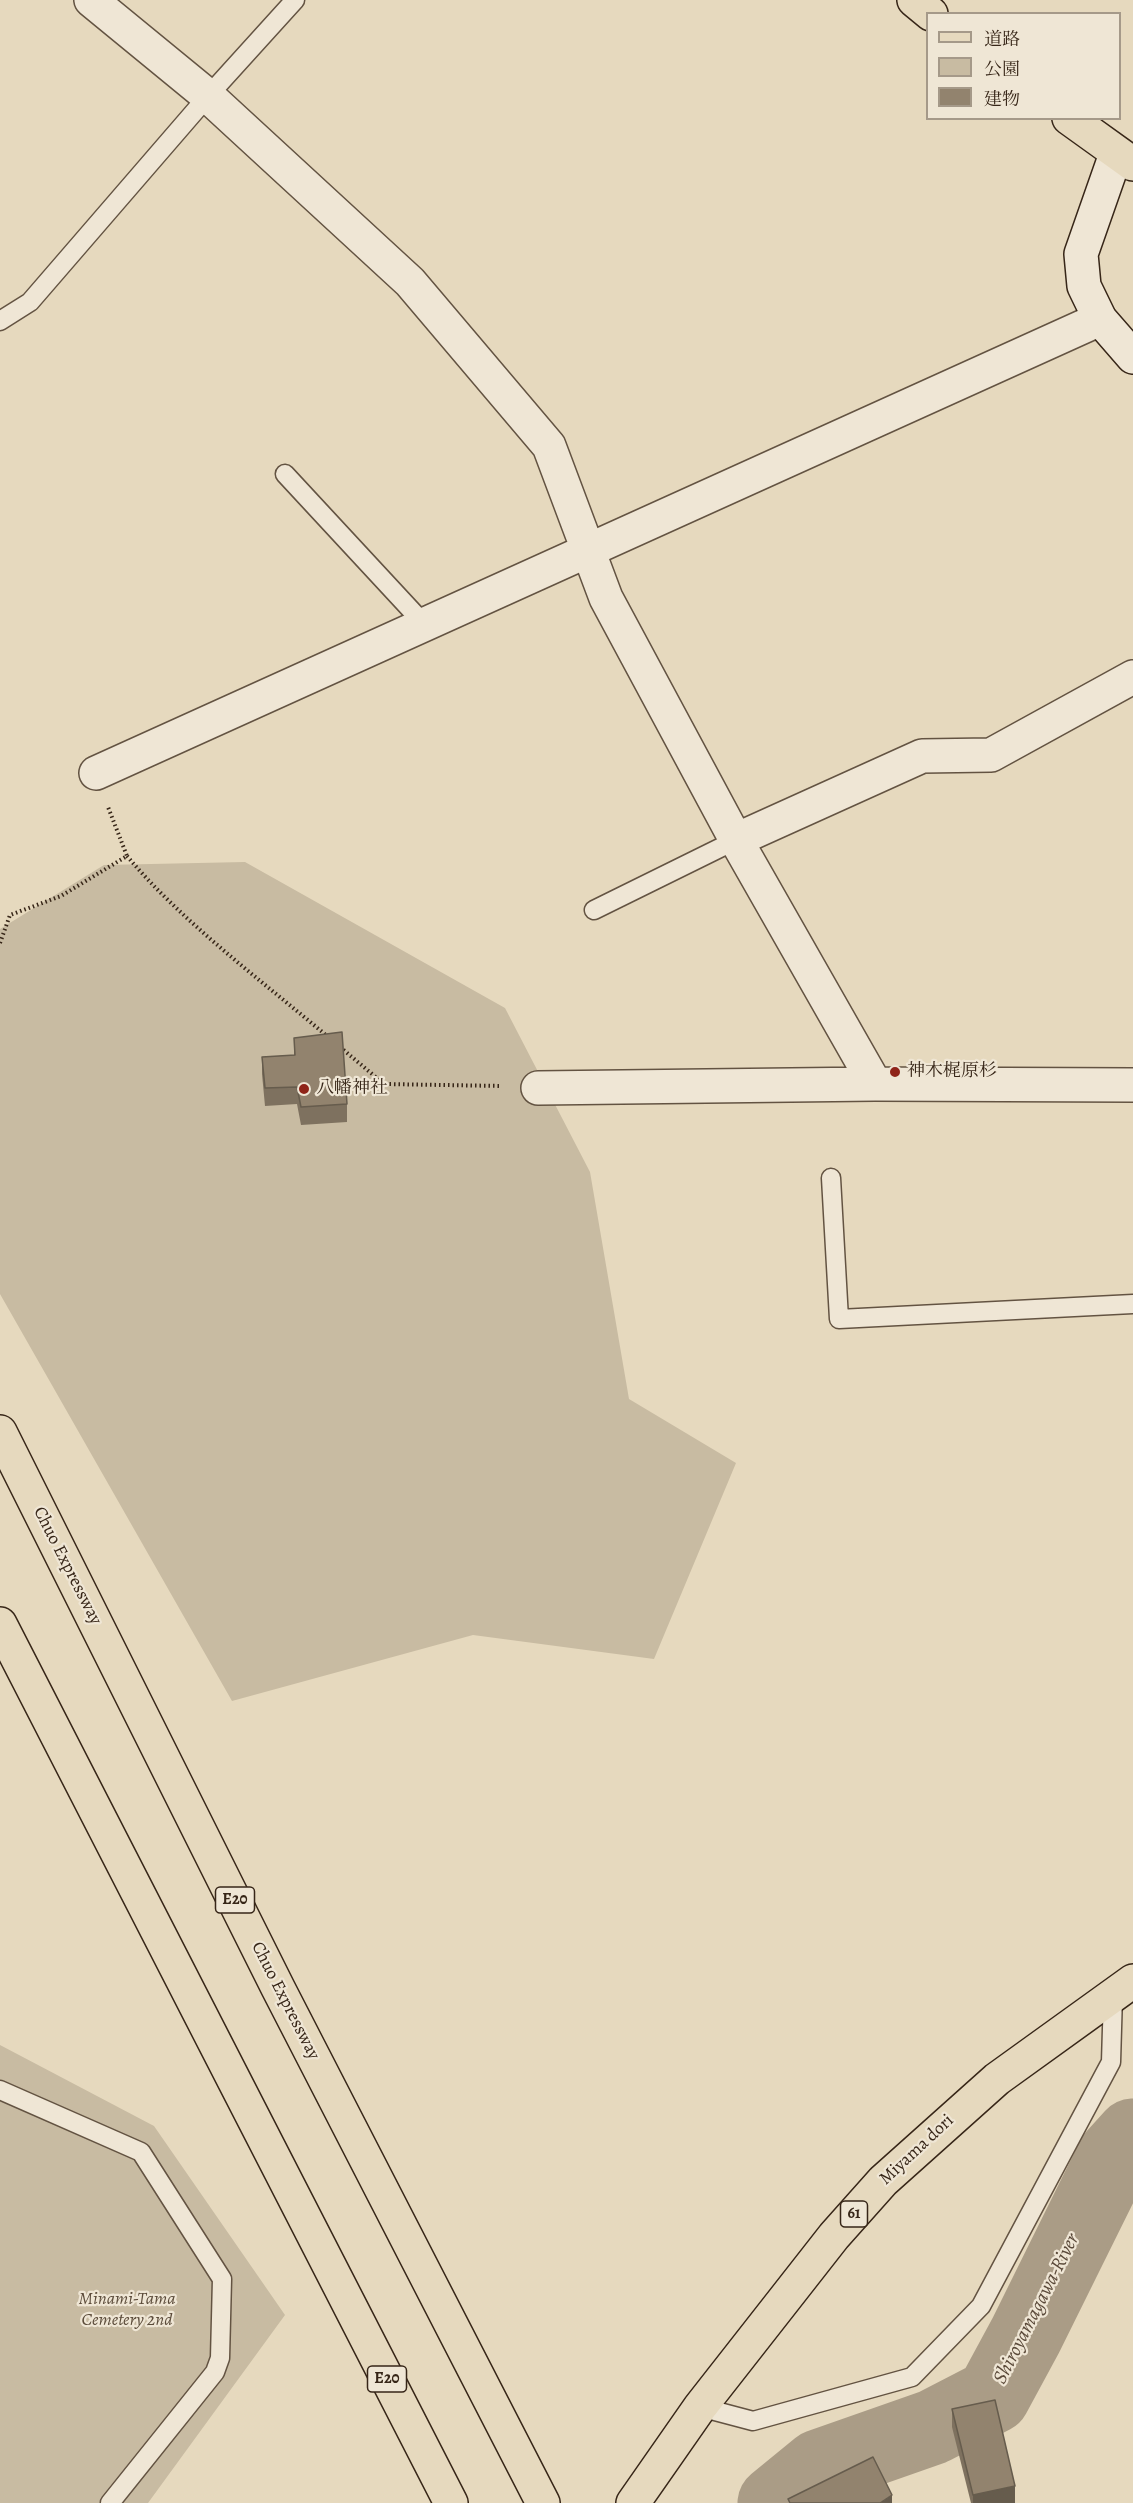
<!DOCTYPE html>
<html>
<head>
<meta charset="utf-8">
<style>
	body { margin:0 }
	#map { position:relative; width:1133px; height:2503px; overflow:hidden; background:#e6d9be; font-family:Alegreya,"Noto Serif JP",serif }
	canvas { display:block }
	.legend { position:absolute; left:926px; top:12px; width:195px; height:108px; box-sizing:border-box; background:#efe6d5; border:2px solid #a59989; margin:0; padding:8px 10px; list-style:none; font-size:18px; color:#372618 }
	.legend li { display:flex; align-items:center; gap:12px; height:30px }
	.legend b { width:30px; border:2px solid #a59989 }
</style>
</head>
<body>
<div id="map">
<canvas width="1133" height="2503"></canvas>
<ul class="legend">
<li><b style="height:8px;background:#e6d9be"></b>道路</li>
<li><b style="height:16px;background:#c8bba2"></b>公園</li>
<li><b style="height:16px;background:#92836e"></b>建物</li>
</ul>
</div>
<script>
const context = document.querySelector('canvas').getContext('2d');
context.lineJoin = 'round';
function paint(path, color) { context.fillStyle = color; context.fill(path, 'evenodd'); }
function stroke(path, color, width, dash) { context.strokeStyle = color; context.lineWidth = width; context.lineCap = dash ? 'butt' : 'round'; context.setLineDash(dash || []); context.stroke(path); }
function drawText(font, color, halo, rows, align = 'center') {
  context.font = font + ' Alegreya,"Noto Serif JP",serif'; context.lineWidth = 4.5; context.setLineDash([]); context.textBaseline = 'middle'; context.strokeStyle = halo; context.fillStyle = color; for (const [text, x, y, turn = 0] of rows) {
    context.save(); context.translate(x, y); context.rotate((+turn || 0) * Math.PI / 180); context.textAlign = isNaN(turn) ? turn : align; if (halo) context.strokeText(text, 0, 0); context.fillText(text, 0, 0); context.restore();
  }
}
const green = new Path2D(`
	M245,862L505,1008L590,1172L629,1399L736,1463L654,1659L473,1635L232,1701L0,1294V929L104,865Z
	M0,2045L154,2126L285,2315L148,2503H0Z`);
const river = new Path2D(`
	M775,2503L819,2467L933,2427L993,2396L1026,2335L1114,2157L1133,2136`);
const path = new Path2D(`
	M127,856C181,921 262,981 327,1036
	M0,943L10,915L61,896L127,856L108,807
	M340,1047L384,1084L502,1086`);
const lane = new Path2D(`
	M0,321L30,302L208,96L295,0
	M285,474L425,625
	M594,910L736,840
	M831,1178L839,1319L1133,1304
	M0,2090L141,2152L222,2279L220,2358L215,2372L110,2503
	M700,2407L753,2421L912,2377L981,2306L1111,2062L1113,1995`);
const street = new Path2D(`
	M91,0L208,96L410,282L549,446L606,598L736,840L875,1084
	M96,773L1100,319
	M736,840L922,756L991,755L1133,677
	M538,1088L875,1084L1133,1085`);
const secondary = new Path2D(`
	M1116,154L1081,254L1084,286L1100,319L1133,357`);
const primary = new Path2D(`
	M914,0L931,14
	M1069,118L1133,164
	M633,2503L700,2407L834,2236L883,2181L997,2079L1133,1981`);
const highway = new Path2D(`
	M0,1432L278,1988L543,2503
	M0,1624L451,2503`);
const wall = new Path2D(`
	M294,1038L347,1104V1122L301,1125L297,1104L265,1106L262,1074V1057L294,1055Z
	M952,2409L1015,2503H971L952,2427Z`);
const shadedWall = new Path2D(`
	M1015,2486V2503H973V2495Z
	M892,2495V2503H880Z`);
const building = new Path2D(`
	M342,1032L347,1104L301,1107L297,1087L265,1088L262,1057L295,1055L294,1038Z
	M995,2400L1015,2486L973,2495L952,2409Z
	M873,2457L892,2495L880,2503H790L788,2499Z`);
const markers = [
	[895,1072,6,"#8f2418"],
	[304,1089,6,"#8f2418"]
];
const shields = [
	[235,1900,39],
	[854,2214,27],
	[387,2379,39]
];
const shieldNames = [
	["E20",235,1900],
	["61",854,2214],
	["E20",387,2379]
];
const poiNames = [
	["神木梶原杉",907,1072],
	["八幡神社",316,1089]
];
const streetNames = [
	["Chuo Expressway",67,1566,63],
	["Chuo Expressway",285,2001,63],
	["Miyama dori",917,2150,-43]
];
const parkNames = [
	["Minami-Tama",127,2300],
	["Cemetery 2nd",127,2321]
];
const waterNames = [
	["Shiroyamagawa-River",1037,2309,-63]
];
paint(green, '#c8bba2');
stroke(river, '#aa9c86', 75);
stroke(lane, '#635342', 21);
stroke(street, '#635342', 36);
stroke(secondary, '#372618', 36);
stroke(primary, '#372618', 36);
stroke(highway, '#372618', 36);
stroke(path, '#372618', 4, [1.5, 3]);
stroke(lane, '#efe6d5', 18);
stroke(street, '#efe6d5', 33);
stroke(secondary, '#efe6d5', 33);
stroke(primary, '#e6d9be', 33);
stroke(highway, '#e6d9be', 33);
paint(wall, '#7e715f');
paint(shadedWall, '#665c4d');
paint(building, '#92836e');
stroke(building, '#665c4d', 1.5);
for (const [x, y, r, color] of markers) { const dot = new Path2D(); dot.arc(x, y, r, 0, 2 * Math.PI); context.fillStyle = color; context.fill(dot); stroke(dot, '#efe6d5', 2); }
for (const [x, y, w] of shields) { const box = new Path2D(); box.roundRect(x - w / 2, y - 13, w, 26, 4.5); context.fillStyle = '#efe6d5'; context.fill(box); stroke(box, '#372618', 1.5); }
drawText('bold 16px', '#372618', null, shieldNames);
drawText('18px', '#372618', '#efe6d5', poiNames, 'left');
drawText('18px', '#372618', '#efe6d5', streetNames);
drawText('italic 18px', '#5b4b3a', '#efe6d5', parkNames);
drawText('italic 20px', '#5a4939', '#efe6d5', waterNames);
</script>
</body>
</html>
